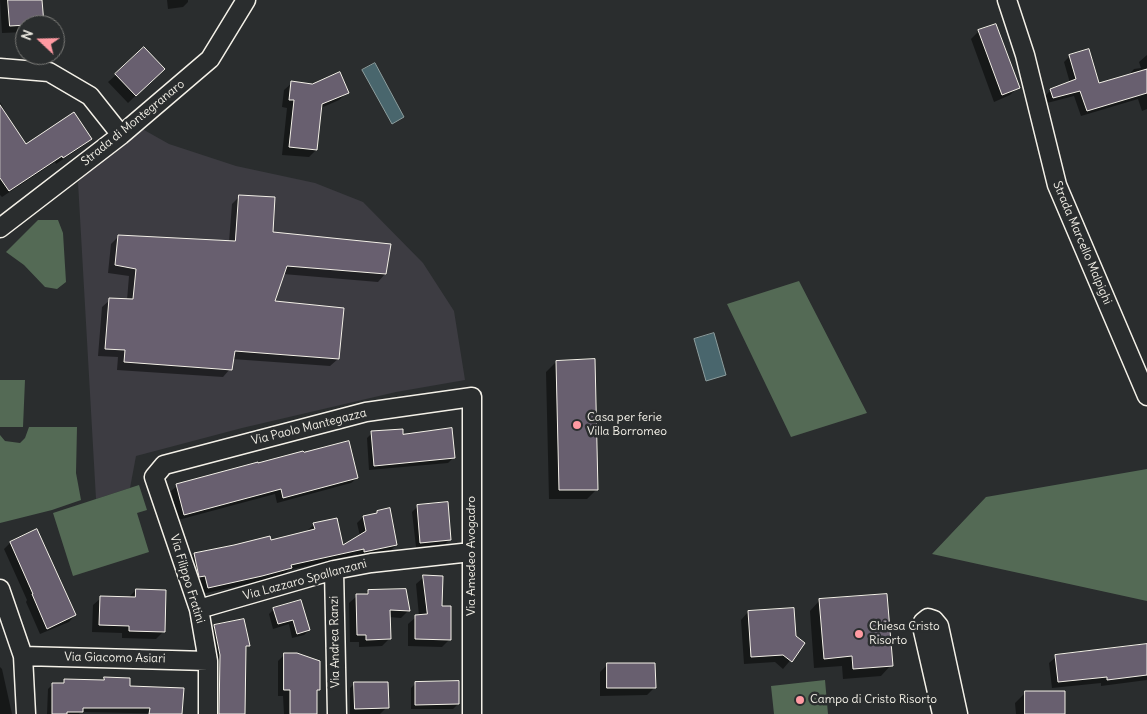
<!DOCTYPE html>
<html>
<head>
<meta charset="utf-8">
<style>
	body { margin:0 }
	#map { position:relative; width:1147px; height:714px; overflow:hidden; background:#2a2d2e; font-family:Delius,sans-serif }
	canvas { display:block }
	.north { position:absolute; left:15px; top:15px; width:50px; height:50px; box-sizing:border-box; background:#2a2d2e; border:1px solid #7b7b78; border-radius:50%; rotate:291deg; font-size:14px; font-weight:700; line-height:20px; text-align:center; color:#f4f1e8 }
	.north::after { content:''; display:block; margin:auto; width:18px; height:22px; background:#ff9aa2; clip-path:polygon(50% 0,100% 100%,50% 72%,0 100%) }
</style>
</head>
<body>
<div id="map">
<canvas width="1147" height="714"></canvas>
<div class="north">N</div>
</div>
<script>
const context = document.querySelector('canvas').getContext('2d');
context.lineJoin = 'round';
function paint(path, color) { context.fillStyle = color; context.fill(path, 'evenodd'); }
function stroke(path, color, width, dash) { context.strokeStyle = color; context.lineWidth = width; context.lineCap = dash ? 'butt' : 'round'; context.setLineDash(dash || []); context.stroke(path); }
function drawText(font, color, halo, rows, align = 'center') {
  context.font = font + ' Delius,sans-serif'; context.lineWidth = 5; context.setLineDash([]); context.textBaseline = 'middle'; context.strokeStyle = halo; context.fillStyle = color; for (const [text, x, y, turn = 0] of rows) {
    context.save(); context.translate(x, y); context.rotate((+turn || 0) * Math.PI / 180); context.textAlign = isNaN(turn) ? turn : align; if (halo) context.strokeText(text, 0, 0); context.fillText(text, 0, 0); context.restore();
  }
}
const built = new Path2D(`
	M137,126L169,144L236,166L315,183L363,202L423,263L454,311L465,380L396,392L242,428L136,456L130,488L96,499L78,182Z`);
const green = new Path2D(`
	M38,220H58L63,233L66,282L57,289L45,287L24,265L6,252Z
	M799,281L867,413L791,437L727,304Z
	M0,380H25L23,427H0Z
	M29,427H77L76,473L81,500L52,510L0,523V435L5,441L20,443L25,438Z
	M1147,469V601L932,554L986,497Z
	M139,485L147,510L137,513L149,552L73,576L53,513Z
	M825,680L828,714H774L771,686Z`);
const water = new Path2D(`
	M375,63L404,117L392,124L362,70Z
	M714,333L726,375L706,381L694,339Z`);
const shadow = new Path2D(`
	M0,0H41L42,23L41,25H25V32L2,33Z
	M167,0H188V2L183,7L168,9Z
	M979,31L1018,87L1010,95L994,102L971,39Z
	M1147,55V109L1142,111L1138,99L1081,116L1074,96L1047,103L1045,96L1051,90L1070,83L1064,62L1070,56L1098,85L1128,76L1134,69L1141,68L1139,62Z
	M116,75L155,77L128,103L108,82Z
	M292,83L347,93L339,100L321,108L316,150L309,157L282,155L287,108L282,107L284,90Z
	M0,102L6,113L5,114L25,145L90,139L83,146L56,164L55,162L2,197L0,195Z
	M240,196L272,233L385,274L378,282L283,274L274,302L338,359L330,366L232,359L230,369L223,377L117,370L118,357L98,356L102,307L110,300H127L129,276L108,273L111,244L119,236L229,242L232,204Z
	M556,362L597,489L587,499H549L546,372Z
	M372,433L402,435L453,458L448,463L369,470L367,438Z
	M357,478L351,483L277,503L275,494L178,520L171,491L177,486Z
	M417,507L450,539L445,544L416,547L412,512Z
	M378,512L396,545L390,551L358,558L357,554L289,570L284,574L255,582L202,594L188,561L194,554L270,541L308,532L307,531L314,524L342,548L360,536L357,523L363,517L375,515Z
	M10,543L75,615L69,622L40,634L26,602L27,600L4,549Z
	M424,577L441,607L450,639L442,647L408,646V624L416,617L419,616L416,584Z
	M136,590L164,631L156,639L122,638V633L92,632L93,605L101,598H128Z
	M368,591L409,610L401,618L389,617V639L382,646L359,647V642H350L349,603L357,596H363Z
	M820,600L891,665L881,676L843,679L842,666L814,668L810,611Z
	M300,601L309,630L304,635L292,638L289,624L273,629L269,614L274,609Z
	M748,612L795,637L804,644L783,669L775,662L744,664L741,620Z
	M215,626L248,645L245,649L244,714H217L209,632Z
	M1147,646V680L1101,686V683L1052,688L1049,663L1056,657Z
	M285,654L319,689L316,692V714H284L283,696H278V661Z
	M607,665L654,688L647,695L600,696V672Z
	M0,667L2,669L12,714H0Z
	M105,679L129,687L181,714L81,712L79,714H47L48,689L53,684H61L65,681H102Z
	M355,683L387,707L380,714H350V688Z
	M416,683L458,704L453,709H411V688Z
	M1025,693L1064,714H1016L1015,703Z`);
const building = new Path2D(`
	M8,0H42L44,24L10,26Z
	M996,24L1020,88L1002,95L978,30Z
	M144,47L165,69L136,96L115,74Z
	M1089,49L1099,83L1147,69V93L1087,111L1080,91L1053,98L1050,89L1076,79L1069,55Z
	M340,72L349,93L322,104L317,150L289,147L294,100H289L291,81L312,84Z
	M0,105L26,144L74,112L92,139L63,158L62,156L9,191L0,178Z
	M239,195L275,197L273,232L391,244L386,274L287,266L275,301L344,308L339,359L235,351L232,370L124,362L125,350L105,349L109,298L133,299L136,269L115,265L118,235L235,241Z
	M595,359L598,490H559L556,361Z
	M452,428L455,458L374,466L371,431L403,429V434Z
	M349,441L358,478L283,498L281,489L184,515L176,484L258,462V463L303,451L304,452Z
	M448,502L451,540L420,543L417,505Z
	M390,508L397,545L364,552V549L291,565L292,568L262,576L208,588L205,576L199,577L194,553L234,545L270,536L271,540L315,529L313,523L337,518L343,545L366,531L363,516L377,513V511Z
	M37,529L76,615L47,629L32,594H33L10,542Z
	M423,575L443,576L442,606H451V640L415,639V615L427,614Z
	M136,589L166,590L165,632L129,631V626L99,625L100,596L135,597Z
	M406,589L410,611L390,610L391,639L366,640V635H357L356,594H368V590Z
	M887,594L893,666L853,669L852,656L824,659L819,599Z
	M301,600L310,630L297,634L293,620L278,624L273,608Z
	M794,608L796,636L805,643L792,662L783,655L751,657L748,611Z
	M244,619L250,646H246L245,714H219L220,655L214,625Z
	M1147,644V675L1107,680V677L1058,682L1055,655Z
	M284,653H297L320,661V690H317V714H290V690H284Z
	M607,663H655L656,688H607Z
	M104,677L130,678V686L184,688L182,714H149L150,708H83V712H67V714H52V683H64V679L104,680Z
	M459,681V704L415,705V682Z
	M354,682H388L389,708L355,709Z
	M1025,691H1065V714H1025Z`);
const minor = new Path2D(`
	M1007,0L1025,55L1057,185L1147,396
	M0,68L49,72L90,96L121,135
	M0,228L121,135L210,59L246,0
	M334,570L337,714
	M0,589L23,656L26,714
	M199,609L334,570L371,563L471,552
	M23,656L208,661
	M208,714V661L199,609L154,477L164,465L366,412L472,397V714
	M942,714L923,631V622L928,618L934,620L939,626L958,714`);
const markers = [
	[577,425,5,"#ff9aa2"],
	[859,634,5,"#ff9aa2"],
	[800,700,5,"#ff9aa2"]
];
const streetNames = [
	["Strada di Montegranaro",133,123,-39],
	["Strada Marcello Malpighi",1082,243,67],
	["Via Paolo Mantegazza",309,427,-14],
	["Via Amedeo Avogadro",472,556,-90],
	["Via Filippo Fratini",187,579,73],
	["Via Lazzaro Spallanzani",305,580,-15],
	["Via Andrea Ranzi",335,642,-91],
	["Via Giacomo Asiari",115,658,1]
];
const poiNames = [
	["Casa per ferie",587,418],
	["Villa Borromeo",587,432],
	["Chiesa Cristo",869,627],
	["Risorto",869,641],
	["Campo di Cristo Risorto",810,700]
];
paint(built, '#3d3c42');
paint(green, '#546a55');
paint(water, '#49666d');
stroke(water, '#8d9e9e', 1);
paint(shadow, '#0007');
paint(building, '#685f6f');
stroke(building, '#f4f1e8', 1);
stroke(minor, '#f4f1e8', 21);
stroke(minor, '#2a2d2e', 18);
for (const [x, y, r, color] of markers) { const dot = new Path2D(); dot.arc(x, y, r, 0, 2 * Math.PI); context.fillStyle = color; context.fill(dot); stroke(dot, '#2a2d2e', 2); }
drawText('12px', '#f4f1e8', '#2a2d2e', streetNames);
drawText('12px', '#f4f1e8', '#2a2d2e', poiNames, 'left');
</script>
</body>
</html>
